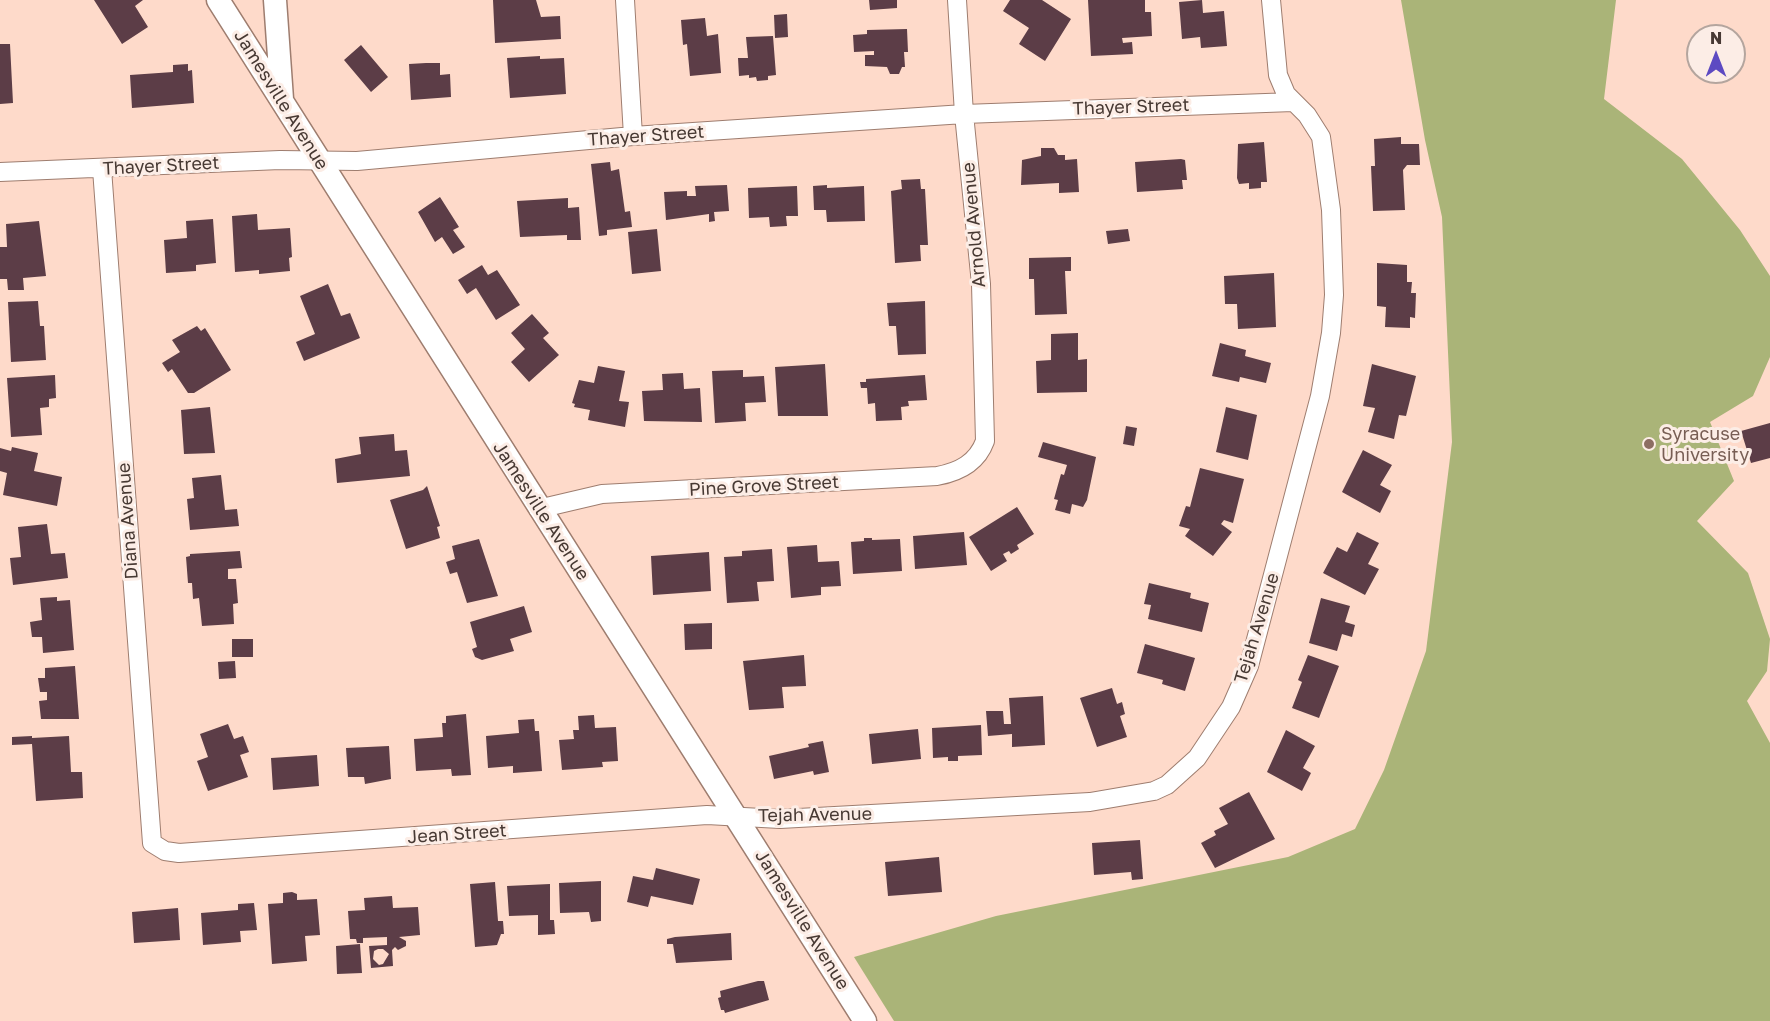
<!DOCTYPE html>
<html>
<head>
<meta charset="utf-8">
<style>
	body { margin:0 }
	#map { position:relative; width:1770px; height:1021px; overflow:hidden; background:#fedaca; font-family:"Golos Text",sans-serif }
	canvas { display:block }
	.north { position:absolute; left:1686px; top:24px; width:60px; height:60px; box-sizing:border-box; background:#fcede6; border:2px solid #b4a59e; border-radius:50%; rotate:0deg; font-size:16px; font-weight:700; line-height:24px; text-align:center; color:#473933 }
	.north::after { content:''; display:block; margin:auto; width:21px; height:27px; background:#5d4ac2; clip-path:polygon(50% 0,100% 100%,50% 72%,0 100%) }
</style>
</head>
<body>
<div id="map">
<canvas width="1770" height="1021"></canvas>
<div class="north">N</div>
</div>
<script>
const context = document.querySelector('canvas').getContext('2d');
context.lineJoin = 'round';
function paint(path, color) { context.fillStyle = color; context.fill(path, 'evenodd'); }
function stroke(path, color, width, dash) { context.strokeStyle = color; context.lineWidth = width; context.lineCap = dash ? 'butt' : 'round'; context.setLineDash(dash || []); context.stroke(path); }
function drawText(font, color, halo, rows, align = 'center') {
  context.font = font + ' "Golos Text",sans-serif'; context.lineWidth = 6; context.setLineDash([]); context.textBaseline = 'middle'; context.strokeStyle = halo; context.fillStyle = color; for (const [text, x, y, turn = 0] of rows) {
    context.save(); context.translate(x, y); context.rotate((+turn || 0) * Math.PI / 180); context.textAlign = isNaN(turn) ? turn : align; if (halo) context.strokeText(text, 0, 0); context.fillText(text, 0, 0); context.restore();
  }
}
const forest = new Path2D(`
	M1401,0H1616L1604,99L1682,159L1740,230L1770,276V357L1753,396L1710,422L1734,481L1697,521L1748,573L1770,639L1767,671L1747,701L1770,743V1021H894L854,957L996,916L1288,857L1355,829L1384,770L1426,651L1452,442L1442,217L1425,140Z`);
const building = new Path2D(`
	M94,0H143L135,6L148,27L122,44Z
	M493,0H536L541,17L560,16L561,39L495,43Z
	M869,0H897V8L870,10Z
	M1010,0H1042L1071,19L1045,61L1019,44L1029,28L1003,11Z
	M1088,0H1145V12H1151L1152,36L1122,38L1123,43L1132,42L1133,54L1091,56Z
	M1202,0L1203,13L1224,11L1227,46L1201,48L1200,37L1182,39L1179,2Z
	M787,14L788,37L775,38L774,15Z
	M705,18L707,36L718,34L721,73L690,76L687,44L683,45L681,20Z
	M907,29L908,52H904L905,67H902L899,74H890L887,67L865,66V55H874V51L854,52L853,35L867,34V30Z
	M773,36L776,75L768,76V80L757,81L756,77L749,78V75L739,76L738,58H748L746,37Z
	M0,44H10L13,103L0,104Z
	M361,45L388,77L371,92L344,60Z
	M540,56V59L564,58L566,94L510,98L507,58Z
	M426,63H440V75L450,74L451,97L411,100L409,64Z
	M188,64V71L192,70L194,103L132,108L130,75L173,72V65Z
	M1401,137V144H1419L1420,165H1407L1403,170L1405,210L1373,211L1371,166H1375L1374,139Z
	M1264,142L1267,182H1261V188L1249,189V183L1239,184L1237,178L1238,144Z
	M1041,148H1054L1058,155H1065V160L1077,159L1079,192L1059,193V183L1021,185L1022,160L1041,156Z
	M1181,159L1185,160L1187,180H1182L1183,189L1137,192L1135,162Z
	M610,162L611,171L619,169L625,212L630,211L632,227L607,230V235L599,236L591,164Z
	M920,179L921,189H925L928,245H920L921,261L895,263L891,191L902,189L901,180Z
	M727,185L729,211L714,212L715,221L709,222V214L666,220L664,192L687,191V196H696L695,186Z
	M827,185V188L864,186L865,221L827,222L826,210H814L813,186Z
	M797,186L798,216H786L787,226L770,227L769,217L749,218L748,188Z
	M440,197L459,227L453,230L465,247L453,254L442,237L435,242L418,212Z
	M568,198V208L579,207L581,240H567V235L520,237L517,201Z
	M257,214L258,230L290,228L292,257L289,258L290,271L259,274V270L235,272L232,216Z
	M213,219L216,263L196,265V271L166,273L164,240L187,238L186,221Z
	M39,221L46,276L23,278L24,290H8L7,279H0V247H7L6,224Z
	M657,229L661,271L632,274L628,232Z
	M1128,229L1130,241L1108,244L1106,231Z
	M1071,257V271H1065L1067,314L1035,315L1034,279H1029V258Z
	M1377,263L1407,265V282H1412L1411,293H1416L1415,318L1410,317V328L1385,327L1386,307L1377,306Z
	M482,265L488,275L497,270L520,305L496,320L476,288L467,294L458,280Z
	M1274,273L1276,327L1238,329L1237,304H1225L1224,276Z
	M328,284L341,316L350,313L360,338L304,361L296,342L315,334L300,296Z
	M38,301L40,326H44L46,360L11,362L8,302Z
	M925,301L926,354L898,355L896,326H889L887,303Z
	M532,314L549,333L543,338L559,355L529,382L511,362L525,349L511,333Z
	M197,326L201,331L205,328L231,370L194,393H188L172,369L168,372L162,363L180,352L172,340Z
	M1078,333V360L1087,359V392L1037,393L1036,361L1051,360V334Z
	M1220,343L1246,350L1245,356L1271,363L1266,383L1240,377L1239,382L1212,376Z
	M825,364L828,416H778L775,367Z
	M1372,364L1416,376L1406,416L1399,415L1394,439L1368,432L1375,408L1363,406Z
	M598,366L625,371L619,401L629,402L625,427L588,420L590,410L574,407L575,404L572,403L579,380L594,383Z
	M743,370V377L764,376L766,402L745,403L746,421L715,423L712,371Z
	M683,373L684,389L700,388L702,422L644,421L642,391L663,390L662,374Z
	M55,375L56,398L49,399V407L40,408L42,435L11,437L7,378Z
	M925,375L927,400L908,401L909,406L901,407L902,420L876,421L875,403L868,404L867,388H861L860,382H866V379Z
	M210,407L215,453L184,454L181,410Z
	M1226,407L1257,415L1248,460L1216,452Z
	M1770,423V458L1751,463L1741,431Z
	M1126,426L1137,428L1134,446L1123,444Z
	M394,434L395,451L407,450L410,476L337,483L335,459L361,454L359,437Z
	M1043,442L1096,457L1087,500L1083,507L1072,504L1070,514L1055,510L1058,500L1054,499L1061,474L1064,475L1067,465L1038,457Z
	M12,447L38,453L34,471L62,477L57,506L3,495L7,473L0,471V448L11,451Z
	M1363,450L1392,465L1380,485L1391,491L1380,513L1342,492Z
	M1200,468L1244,479L1233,523L1224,520L1221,524L1232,532L1213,556L1185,536L1190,529L1179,526L1186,506L1190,507Z
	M221,475L225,510L237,509L239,526L190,530L187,499L194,498L192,478Z
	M427,486L440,526L437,527L440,538L406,549L390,500L423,490Z
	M1017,507L1034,534L1017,545L1019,549L1011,554L1009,551L1003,554L1007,561L991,571L969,537Z
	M47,524L51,554L65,553L68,578L13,585L10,558L21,557L18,527Z
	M964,532L967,565L915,569L913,536Z
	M1357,532L1379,543L1368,564L1379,569L1365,595L1323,573L1337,547L1347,552Z
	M864,538H872V540L900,539L902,571L853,574L851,542L864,541Z
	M479,539L498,596L467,603L457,572L450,574L446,562L455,559L452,546Z
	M817,545L818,562L839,561L841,586L821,587V595L791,598L787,547Z
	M772,549L774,581L757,582L759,601L727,603L724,557L742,556V551Z
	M240,551L242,568L228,569V579H236L238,603L233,604L234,624L202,626L199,598L193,599L192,583H188L186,557L190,556V554Z
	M709,552L711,591L653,595L651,556Z
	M1149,583L1191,593L1190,598L1209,603L1202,632L1148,619L1151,605L1144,604Z
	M57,597V601L70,600L74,650L43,653L42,637H32L30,622L42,620L40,598Z
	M1321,598L1350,606L1345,622L1355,625L1352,637L1342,634L1337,651L1309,643Z
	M524,606L532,632L510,639L514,651L482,660L475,657L472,649L477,647L470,622Z
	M712,623V649L685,650L684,624Z
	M232,639H253V657H232Z
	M1145,644L1195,658L1185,691L1162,684L1163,680L1137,673Z
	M804,655L806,686L782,687L784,708L749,710L743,661Z
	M1308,655L1339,666L1319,718L1292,708L1302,682L1298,680Z
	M235,661L236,678L219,679L218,662Z
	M75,666L79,719H41L39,701L47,700V692H40L38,678H45V668Z
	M1112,688L1117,704L1122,702L1125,714L1120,716L1127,737L1097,747L1080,698Z
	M1043,696L1045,745L1012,747V734L988,736L986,711H1003L1004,724H1011L1009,698Z
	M466,714L471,775L452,776L451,769L416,771L414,739L443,737L442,723H446V716Z
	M594,715L595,728L616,727L618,761L602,762L603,767L562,770L559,740L574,739L573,730H579L578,716Z
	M534,719L535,731H539L542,771L513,773V766L488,768L486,736L519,733L518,720Z
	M228,724L234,739L243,736L249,752L240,755L248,777L208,791L197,761L208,757L200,734Z
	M981,725L982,755L958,756V761H948V757L933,758L932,728Z
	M918,729L921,759L872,764L869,734Z
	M1286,730L1315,746L1303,768L1311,773L1302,791L1267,772Z
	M32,736V738L69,736L71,772H82L83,798L36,801L32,744L12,745V737Z
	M823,741L829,772L814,775L813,771L774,779L769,756L809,747L808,744Z
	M389,746L391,779L365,784L364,777H348L346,748Z
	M317,755L319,786L273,790L271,758Z
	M1249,792L1275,839L1215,868L1201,843L1216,835L1214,831L1228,824L1219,808Z
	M1140,840L1143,879L1132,880L1131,872L1094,875L1092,843Z
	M939,857L942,892L888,896L885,862Z
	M656,868L700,879L693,905L651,896L648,907L627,902L633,876L653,880Z
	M601,881V921L591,922L589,912L560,913L559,883Z
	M495,882L498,921H503L504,934H501L497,945L475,947L470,884Z
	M550,884V920H554L555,934L538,935V915L509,916L507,886Z
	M292,892L297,894V900L317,899L320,935L305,936L307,961L272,964L268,904L283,903V893Z
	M392,896L393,908L418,907L420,935L399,937L406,941V946L398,950L395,947L392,950L393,966L371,968L369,946L387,945V937L363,938V943H357L356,939H350L348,911L365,910L364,898ZM378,949H383L389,954L383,964L379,965L373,959L374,951Z
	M254,903L257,930L240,931L241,942L203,945L201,913L238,910V904Z
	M178,908L180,940L134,943L132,912Z
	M731,933L732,960L676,963L673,944H667V939L675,937Z
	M360,944L362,973L337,974L336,946Z
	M758,981H764L769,1000L725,1013L724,1010H721L718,998L721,997L720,991Z`);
const minor = new Path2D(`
	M625,0L633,136
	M102,169L152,843L165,851L179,853L707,815L780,819L1090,802L1154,791L1167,785L1197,758L1231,707L1249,666L1320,396L1331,333L1334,295L1331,210L1321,137L1307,115L1286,94L1278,75L1271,0
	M0,172L280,160L357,161L633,136L964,114L1293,102
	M538,509L602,494L937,476C959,472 977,463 985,441L981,284L964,114L957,0`);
const tertiary = new Path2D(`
	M218,0L865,1021
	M275,0L282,99`);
const markers = [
	[1649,444,6,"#8d6e63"]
];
const streetNames = [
	["Jamesville Avenue",281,100,58],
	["Thayer Street",1131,107,-2],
	["Thayer Street",646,136,-4],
	["Thayer Street",161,166,-3],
	["Arnold Avenue",974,225,-95],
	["Pine Grove Street",764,486,-3],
	["Jamesville Avenue",541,511,57],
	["Diana Avenue",128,521,-94],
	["Tejah Avenue",1257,628,-73],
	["Tejah Avenue",815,815,-1],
	["Jean Street",457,834,-4],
	["Jamesville Avenue",802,920,58]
];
const educationNames = [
	["Syracuse",1661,434],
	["University",1661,455]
];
paint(forest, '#aab478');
paint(building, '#5c3d47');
stroke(minor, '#9e7d6f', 20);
stroke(tertiary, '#9e7d6f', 25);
stroke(minor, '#fff', 18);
stroke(tertiary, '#fff', 22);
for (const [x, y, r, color] of markers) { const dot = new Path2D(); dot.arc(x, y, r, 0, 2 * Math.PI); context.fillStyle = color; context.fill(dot); stroke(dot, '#fcede6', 2); }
drawText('18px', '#473933', '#fcede6', streetNames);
drawText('18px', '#785e54', '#fcede6', educationNames, 'left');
</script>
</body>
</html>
